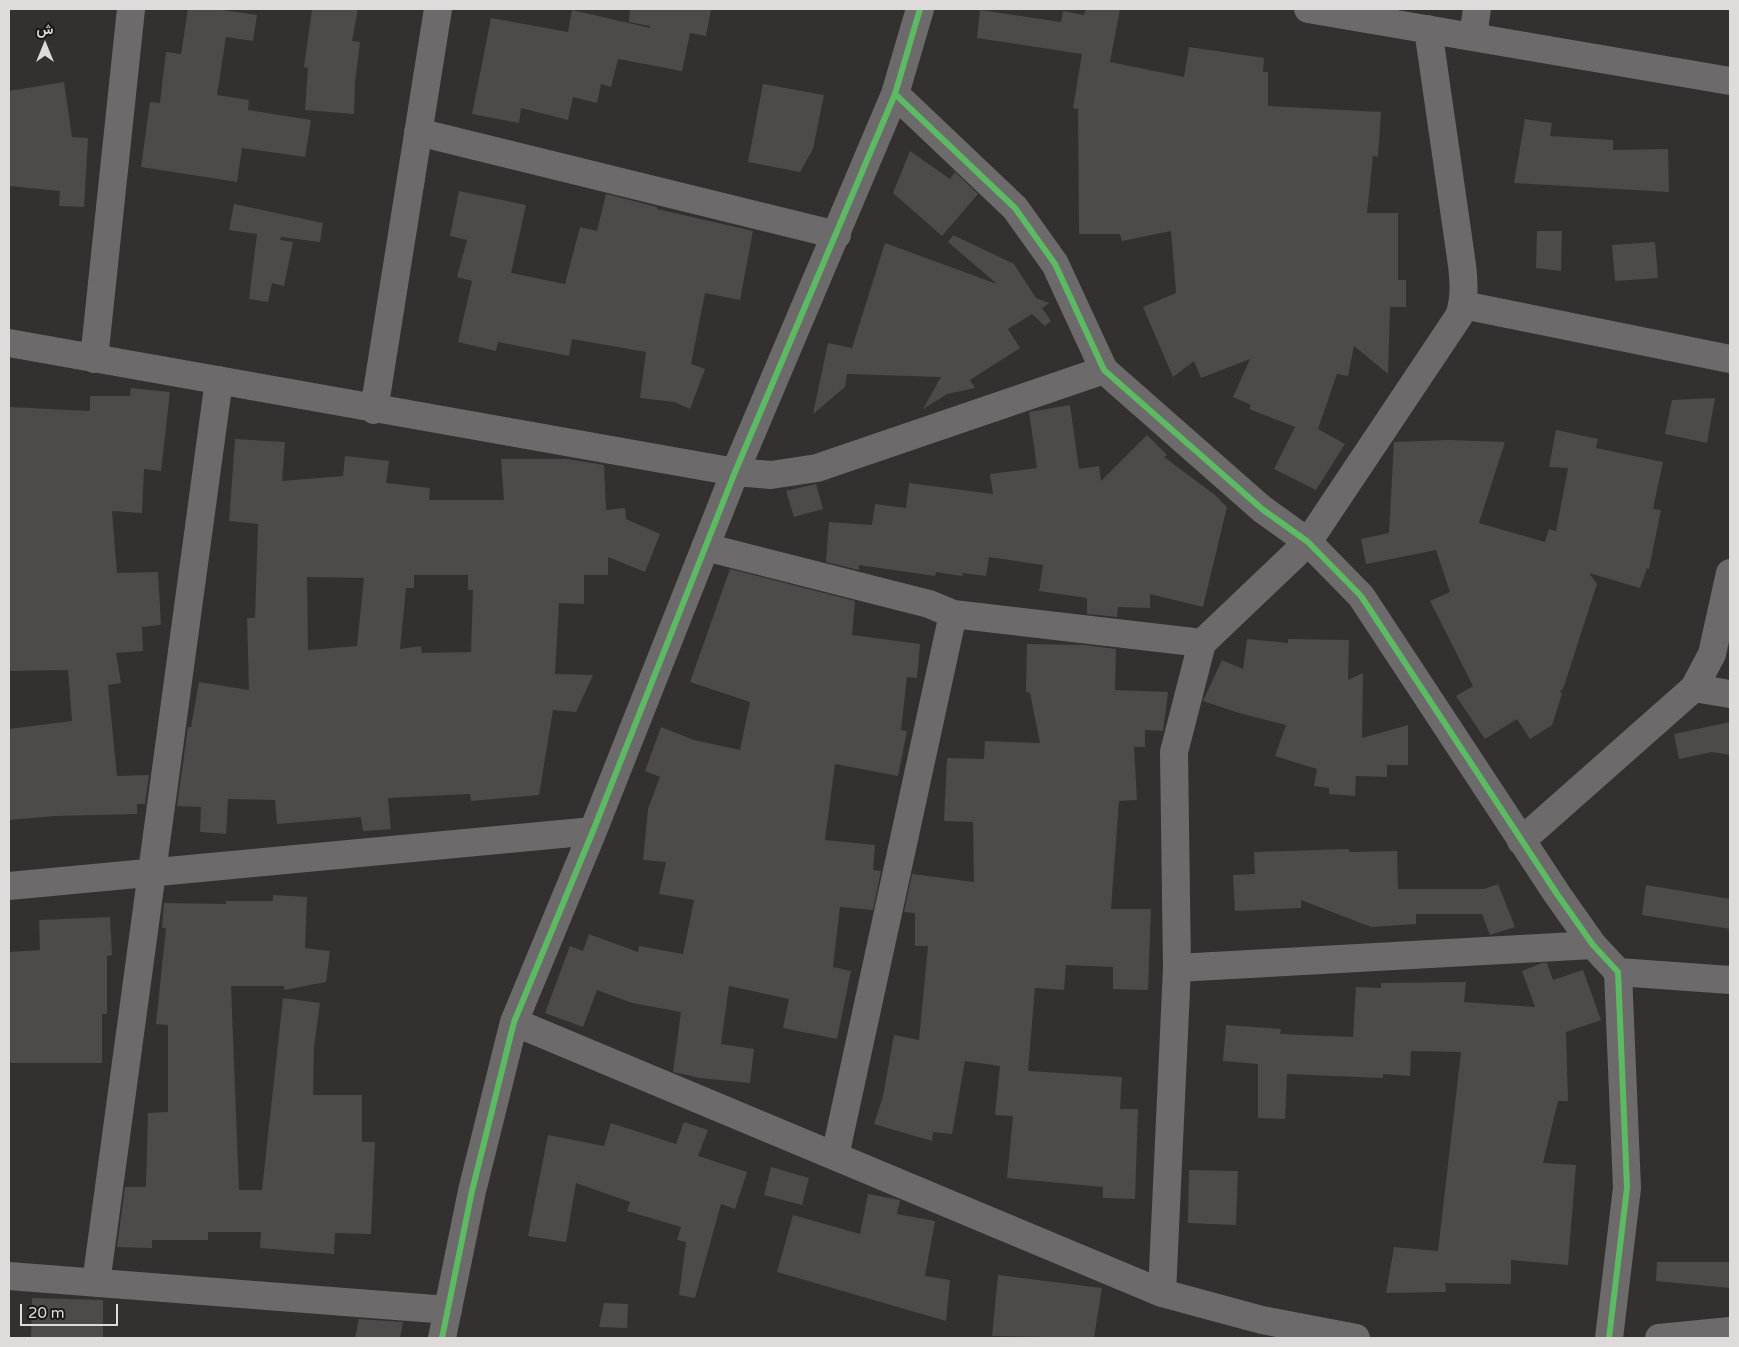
<!DOCTYPE html>
<html>
<head>
<meta charset="utf-8">
<style>
	body { margin:0 }
	#map { position:relative; width:1739px; height:1347px; overflow:hidden; background:#353030; font-family:"Varela Round",Vazirmatn,sans-serif }
	canvas { display:block }
	.frame { position:absolute; inset:0; border:10px solid #e0dbdb; pointer-events:none }
	.north { position:absolute; left:20px; top:20px; width:50px; height:50px; -webkit-text-stroke:4px #1b1818; paint-order:stroke; rotate:0deg; font-size:14px; font-weight:700; line-height:20px; text-align:center; color:#e0dbdb }
	.north::after { content:''; display:block; margin:auto; width:18px; height:22px; background:#e0dbdb; clip-path:polygon(50% 0,100% 100%,50% 72%,0 100%) }
	.scale { position:absolute; left:20px; top:1304px; width:98px; height:22px; box-sizing:border-box; border:2px solid #e0dbdb; border-top:0; padding-left:6px; font-size:15px; line-height:18px; white-space:nowrap; color:#e0dbdb; -webkit-text-stroke:4px #1b1818; paint-order:stroke }
</style>
</head>
<body>
<div id="map">
<canvas width="1739" height="1347"></canvas>
<div class="frame"></div>
<div class="north">ش</div>
<div class="scale">20 m</div>
</div>
<script>
const context = document.querySelector('canvas').getContext('2d');
context.lineJoin = 'round';
function paint(path, color) { context.fillStyle = color; context.fill(path, 'evenodd'); }
function stroke(path, color, width, dash) { context.strokeStyle = color; context.lineWidth = width; context.lineCap = dash ? 'butt' : 'round'; context.setLineDash(dash || []); context.stroke(path); }
const building = new Path2D(`
	M188,9H215L257,15L253,41L226,37L217,95L249,100L248,110L311,120L305,157L242,148L237,182L141,167L150,102L160,103L166,52L181,54Z
	M312,9H358L352,41L360,42L355,83L354,114L305,110L308,68L304,67Z
	M630,9H711L706,36L690,33L682,71L618,59L611,87L601,84L597,103L573,97L568,120L521,108L519,123L472,114L491,18L568,32L572,10L650,28V26L629,22Z
	M1086,9H1120L1110,62L1184,77L1189,47L1264,58L1263,72H1268V106L1381,112L1378,157L1373,156L1367,213H1398V280H1406V307H1390L1388,374L1354,346L1348,376L1337,374L1318,429L1345,444L1316,490L1274,469L1295,427L1249,409L1251,405L1233,397L1250,359L1201,378L1194,361L1173,377L1143,307L1176,293L1171,231L1122,241L1120,234H1079L1078,109L1073,108L1082,54L977,38L980,10L1061,22L1063,11L1084,15Z
	M64,82L72,137L88,138L84,207L59,206L60,191L9,186V91Z
	M763,84L824,95L813,149L800,172L748,162Z
	M1525,119L1552,123L1550,136L1613,140V150L1668,149L1669,192L1514,183Z
	M910,151L950,179L955,172L978,194L942,236L893,193Z
	M459,191L526,205L511,273L565,284L580,227L597,231L606,194L657,207V209L753,231L740,300L705,293L691,364L705,369L690,409L674,402L640,398L646,352L572,339L569,356L498,342L496,351L458,342L472,281L457,277L467,240L450,236Z
	M234,204L323,223L320,242L281,237L280,240L293,242L284,286L272,283L268,302L249,299L257,234L229,230Z
	M1537,231H1562L1561,271L1536,268Z
	M953,235L1014,264L1036,298L1049,303L1042,308L1051,321L1045,326L1032,314L1008,329L1020,348L970,380L975,388L947,394L923,409L941,377L847,374L845,387L813,414L828,343L852,348L885,243L997,284L948,242Z
	M1655,242L1658,278L1615,281L1612,245Z
	M131,388L170,392L161,471L144,469L142,513L112,511L117,573L158,572L161,625L142,627L143,651L116,653L121,683L108,685L117,776L149,775L145,804H137V814L55,816L9,820V729L72,721L68,670L9,671V407L90,411V396H130Z
	M1715,398L1707,443L1665,434L1672,400Z
	M1070,405L1079,469L1099,466L1101,481L1147,435L1167,455L1164,457L1215,495L1227,507L1203,607L1150,594V608L1118,607L1117,617L1087,614V598L1039,591L1043,565L989,557L986,576L963,573L962,576L936,572L935,576L859,565V570L826,562L829,522L872,525L875,504L906,508L909,483L993,494L990,474L1037,468L1029,412Z
	M1556,430L1598,439L1596,448L1663,462L1653,509L1661,510L1649,569L1647,568L1640,588L1589,573L1597,584L1563,689L1560,691L1562,694L1552,725L1530,739L1517,719L1485,739L1456,696L1473,686L1430,601L1450,592L1436,550L1366,564L1361,539L1389,533L1394,442L1448,440L1505,442L1479,523L1545,542L1549,529L1556,531L1568,468L1549,467Z
	M235,439L285,442L282,481L343,476L345,456L389,461L386,483L430,488L429,500H504L501,459H567L604,465L606,510L625,508L626,519L660,534L645,572L608,557V575H584V604L559,603L555,674L593,675L576,712L553,710L539,795L471,801L470,794L388,798L391,829L363,831L361,817L277,824L275,800L228,799L226,834L200,832L201,807L177,806L188,727H191L199,682L249,690L247,618H255L258,524L229,521ZM414,575H468V590H473L471,652L422,653L421,646L400,649L406,588H414ZM307,577L364,578L357,646L308,650Z
	M816,484L823,509L794,517L786,491Z
	M730,569L855,601L852,635L920,644L917,678L907,677L901,730L907,731L898,776L835,764L825,840L875,845L873,870L881,871L873,910L840,907L833,967L851,971L837,1039L783,1028L789,999L729,986L721,1044L754,1049L750,1083L700,1078L673,1072L681,1012L632,1003L597,990L583,1027L545,1013L570,946L583,951L589,934L638,952L639,946L683,954L694,900L659,894L666,862L643,860L648,809L660,777L645,771L661,727L694,740L740,750L750,702L690,682Z
	M1247,639L1288,643V639L1349,640L1348,680L1363,673L1362,738L1408,725V765H1387V777L1356,776L1355,796L1329,794V788L1314,786L1317,769L1275,756L1286,725L1239,713L1203,701L1222,660L1243,669Z
	M1027,644L1084,645L1116,649L1115,690L1168,692L1163,731L1145,730V747H1134L1137,800L1119,801L1111,909H1151L1148,990L1113,989V967L1066,965L1064,990L1035,988L1028,1071L1122,1077L1120,1109H1138L1135,1199L1103,1198V1187L1007,1178L1013,1116L995,1115L1000,1066L965,1061L952,1134L933,1132L932,1141L874,1124L883,1096L894,1035L919,1040L928,946H915V913L904,912L912,874L974,882L973,822L944,821L947,758L984,759L985,741L1040,743L1030,693L1026,692Z
	M1730,722V755L1712,752L1679,759L1674,734Z
	M1349,849V852L1397,851L1398,889H1484L1498,884L1515,927L1490,935L1482,914H1416V924L1371,927L1301,900V908L1235,911L1233,875L1255,874L1254,852Z
	M1646,885L1730,899V929L1642,915Z
	M273,895L307,897L305,948L330,951L326,982L284,990V986H231L239,1190H262L283,998L320,1003L314,1047L313,1095H362V1142H375L371,1234L335,1233L334,1254L260,1248L261,1232H208V1240H152V1248L117,1247L125,1187H146L148,1113L168,1112V1025L156,1024L166,928H162L164,903L226,904V901H273Z
	M110,917L112,955L107,956V1014H102V1063H9V952L40,950L39,920Z
	M1542,963H1547L1553,980L1583,970L1601,1020L1566,1032L1568,1101H1558L1543,1163L1576,1165L1568,1265L1511,1260V1284L1445,1283L1446,1292L1386,1293L1394,1247L1438,1251L1461,1052L1411,1051L1410,1076L1383,1074V1078L1287,1074L1285,1119L1258,1118V1064L1223,1061L1226,1025L1281,1029L1280,1034L1353,1037L1356,987L1381,988V983L1466,982L1464,1002L1535,1007L1522,971Z
	M684,1122L708,1130L698,1156L747,1172L735,1209L721,1204L695,1298L679,1295L686,1242L677,1240L681,1227L627,1211L630,1202L576,1183L566,1242L528,1236L548,1135L604,1146L611,1123L676,1144Z
	M771,1167L809,1178L802,1205L764,1195Z
	M1189,1170L1238,1171L1236,1225L1188,1223Z
	M868,1194L900,1200L897,1214L935,1221L925,1276L950,1280L946,1321L777,1272L793,1215L860,1234Z
	M1657,1262H1730V1288L1656,1281Z
	M998,1275L1102,1288L1094,1338L992,1336Z
	M32,1298L103,1300V1338H31Z
	M604,1303L628,1304L627,1328L599,1327Z
	M359,1319L403,1322L400,1338H355Z`);
const minor = new Path2D(`
	M1308,9L1730,81
	M1473,36L1477,9
	M895,94L1015,208L1055,264L1104,370L1262,509L1308,542L1361,596L1557,894L1593,945L1618,972L1627,1188L1609,1338
	M418,132L837,235
	M1463,305L1730,359
	M9,343C251,388 493,430 735,472L771,475L817,468L1104,370
	M94,359L131,9
	M374,410L438,9
	M705,547L929,604L953,614L1202,643
	M1694,688L1730,694
	M1521,841L1694,688L1712,654L1730,573
	M9,886L593,831
	M1177,968L1593,945
	M1618,972L1730,980
	M514,1022L1162,1293L1262,1320L1356,1338
	M835,1156L953,614
	M9,1276L448,1310
	M96,1283L219,380
	M1162,1293L1177,968L1174,752L1202,643L1308,542L1459,316C1465,299 1464,283 1462,265L1428,29
	M442,1338L472,1191L514,1022L593,831L735,472L895,94L920,9
	M1659,1338L1730,1331`);
const cycleway = new Path2D(`
	M895,94L1015,208L1055,264L1104,370L1262,509L1308,542L1361,596L1557,894L1593,945L1618,972L1627,1188L1609,1338
	M442,1338L472,1191L514,1022L593,831L735,472L895,94L920,9`);
paint(building, '#4e4a4a');
stroke(minor, '#6c6a6a', 28);
stroke(cycleway, '#5cba63', 6);
</script>
</body>
</html>
